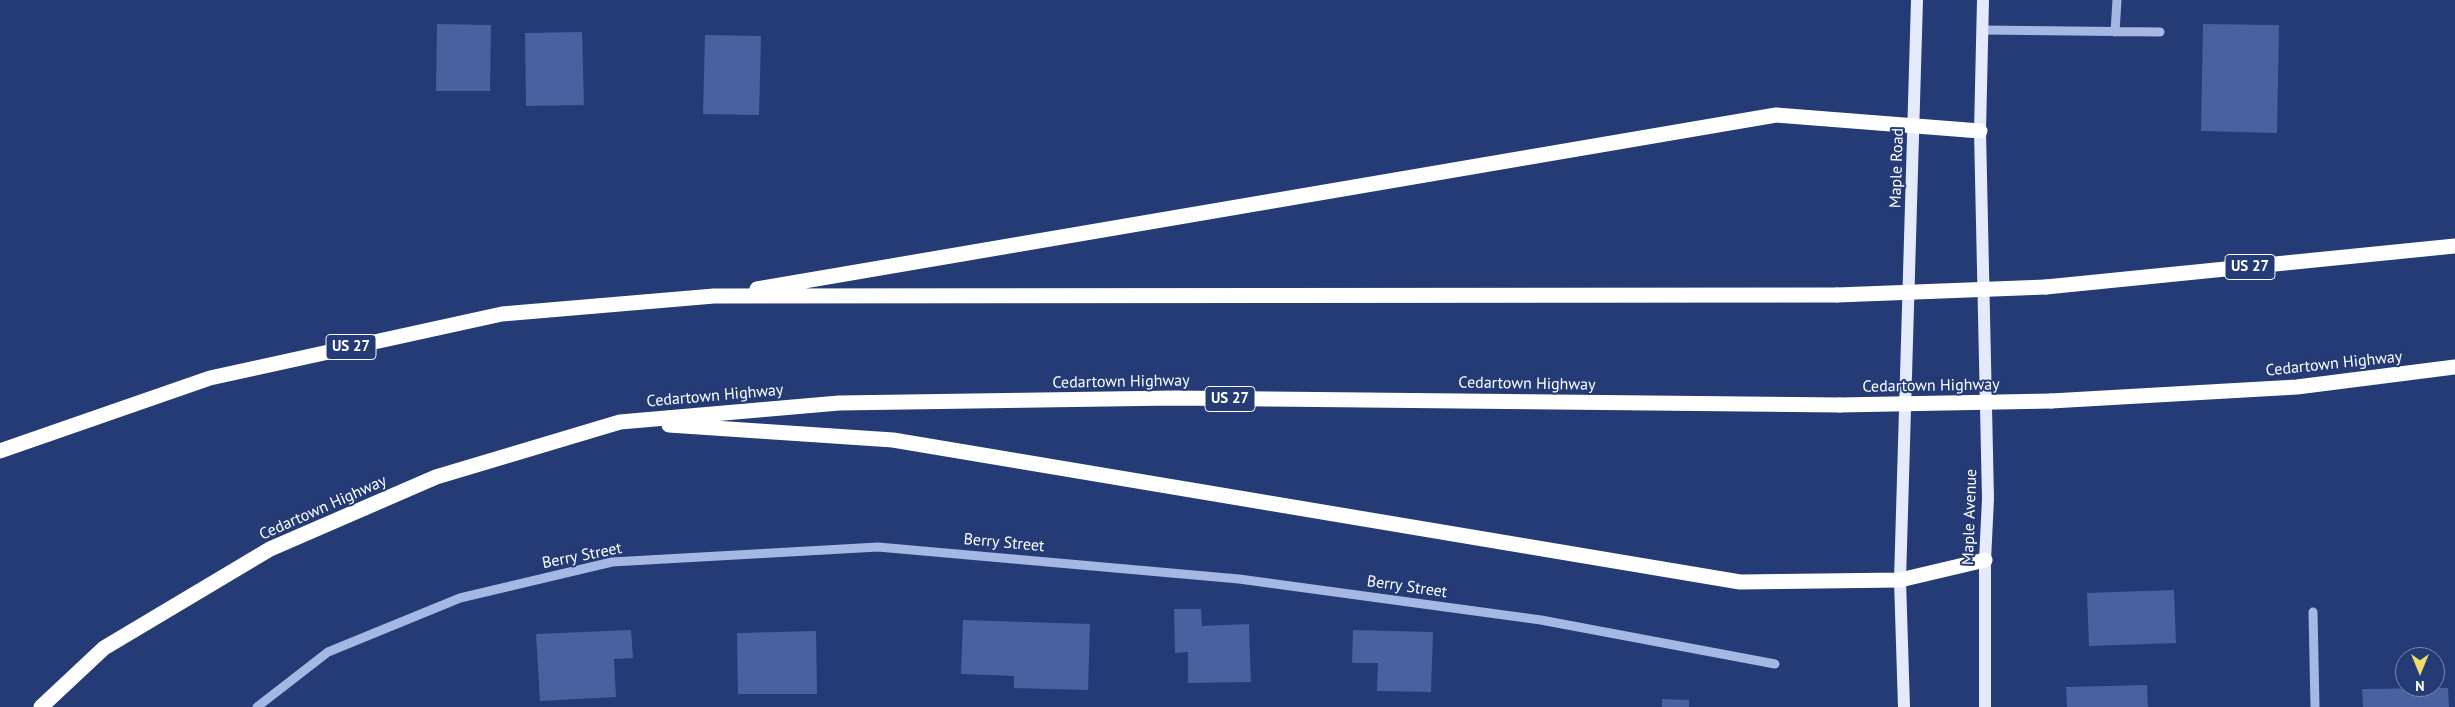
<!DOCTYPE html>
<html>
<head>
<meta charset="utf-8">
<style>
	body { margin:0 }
	#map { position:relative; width:2455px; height:707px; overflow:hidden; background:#243b76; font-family:"PT Sans",sans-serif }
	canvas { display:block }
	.north { position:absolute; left:2395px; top:647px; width:50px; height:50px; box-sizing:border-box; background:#243b76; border:1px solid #7c89ad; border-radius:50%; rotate:180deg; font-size:14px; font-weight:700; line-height:20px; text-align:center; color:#fff }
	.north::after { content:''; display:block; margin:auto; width:18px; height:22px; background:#ecdc6a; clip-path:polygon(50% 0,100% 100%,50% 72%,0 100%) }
</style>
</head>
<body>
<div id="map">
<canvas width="2455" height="707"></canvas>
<div class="north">N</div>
</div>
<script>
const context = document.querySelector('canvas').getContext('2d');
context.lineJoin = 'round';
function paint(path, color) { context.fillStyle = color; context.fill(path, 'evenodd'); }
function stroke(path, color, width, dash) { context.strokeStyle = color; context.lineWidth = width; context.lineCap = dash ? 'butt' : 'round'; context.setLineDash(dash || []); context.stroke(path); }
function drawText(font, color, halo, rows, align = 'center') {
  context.font = font + ' "PT Sans",sans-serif'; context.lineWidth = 4; context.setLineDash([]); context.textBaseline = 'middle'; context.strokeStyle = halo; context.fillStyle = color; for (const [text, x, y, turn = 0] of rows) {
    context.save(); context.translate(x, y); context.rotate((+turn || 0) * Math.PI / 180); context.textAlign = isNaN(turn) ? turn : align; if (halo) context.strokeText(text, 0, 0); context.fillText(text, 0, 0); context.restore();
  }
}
const building = new Path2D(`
	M437,24L491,25L490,91H436Z
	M2203,24L2279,25L2277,133L2201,131Z
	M582,32L584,105L526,106L525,33Z
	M705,35L761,36L759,115L703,114Z
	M2174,590L2176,643L2089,646L2087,593Z
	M1174,609H1201L1202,626L1249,624L1251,682L1188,683V652L1175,653Z
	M963,620L1090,624L1088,690L1014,688V676L961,674Z
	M631,630L633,658L614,659L616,697L540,701L536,634Z
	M1353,630L1433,632L1431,692L1377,691L1378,663H1352Z
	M816,631L817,694H738L737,633Z
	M2147,685L2148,707H2067L2066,687Z
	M2448,688L2449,707H2363L2362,689Z
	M1662,699L1689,700V707H1662Z`);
const minor = new Path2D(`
	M1983,30L2160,32
	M2115,32L2117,0
	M2313,612L2315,707
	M257,707L328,652L460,598L612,562L878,547L1239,579L1541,620L1775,664`);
const major = new Path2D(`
	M1983,0L1980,131L1988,499L1985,560V707
	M1904,707L1900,580L1917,0`);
const highway = new Path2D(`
	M2046,287L2455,246
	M757,289L1776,115L1980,131
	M2051,401L2297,387L2455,367
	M669,425L893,440L1740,582L1900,580L1985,560
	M0,451L210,378L502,314L714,296L1837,295
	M41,707L104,648L270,549L436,477L620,422L839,403L1174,398L1840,405`);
const highwayBridge = new Path2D(`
	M1837,295L2046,287
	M1840,405L2051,401`);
const shields = [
	[2250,267,50],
	[351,347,50],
	[1230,399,50]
];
const shieldNames = [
	["US 27",2250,267],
	["US 27",351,347],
	["US 27",1230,399]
];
const streetNames = [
	["Maple Road",1897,168,-88],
	["Cedartown Highway",2334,364,-6],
	["Cedartown Highway",1121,382,-1],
	["Cedartown Highway",1527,384,1],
	["Cedartown Highway",1931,386,-1],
	["Cedartown Highway",715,396,-5],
	["Cedartown Highway",323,508,-24],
	["Maple Avenue",1970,517,-88],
	["Berry Street",1004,543,5],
	["Berry Street",582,556,-11],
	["Berry Street",1407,587,8]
];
paint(building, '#49619e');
stroke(minor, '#a5b7e3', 9);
stroke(major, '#e4e9fc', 12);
stroke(highway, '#fff', 15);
stroke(highwayBridge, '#fff', 15);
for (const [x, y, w] of shields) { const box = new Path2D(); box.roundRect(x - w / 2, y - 12.5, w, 25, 4); context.fillStyle = '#243b76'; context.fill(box); stroke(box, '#fff', 1); }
drawText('bold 15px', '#fff', null, shieldNames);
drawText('16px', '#fff', '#243b76', streetNames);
</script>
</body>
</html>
